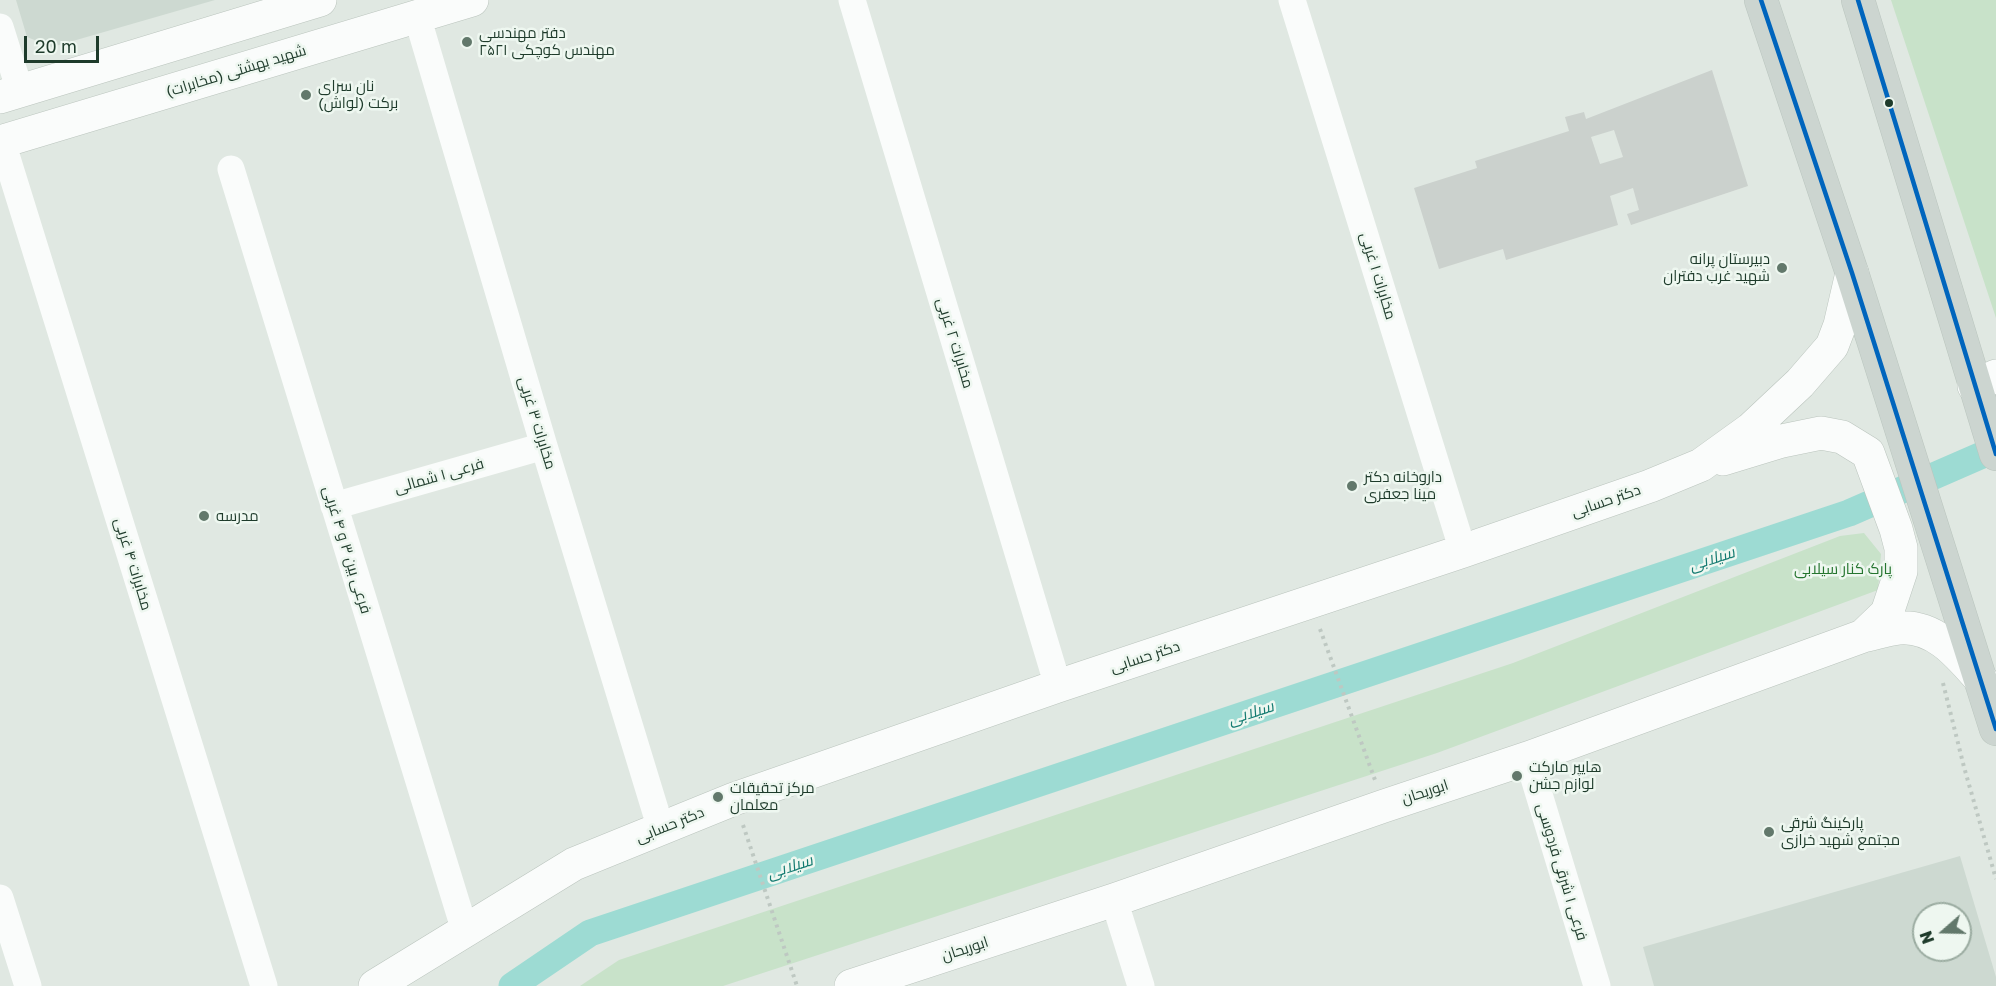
<!DOCTYPE html>
<html>
<head>
<meta charset="utf-8">
<style>
	body { margin:0 }
	#map { position:relative; width:1996px; height:986px; overflow:hidden; background:#e0e8e2; font-family:"Golos Text",sans-serif }
	canvas { display:block }
	.north { position:absolute; left:1912px; top:902px; width:60px; height:60px; box-sizing:border-box; background:#eef7f0; border:2px solid #9baca1; border-radius:50%; rotate:250deg; font-size:16px; font-weight:700; line-height:24px; text-align:center; color:#1e3b2b }
	.north::after { content:''; display:block; margin:auto; width:21px; height:27px; background:#62786b; clip-path:polygon(50% 0,100% 100%,50% 72%,0 100%) }
	.scale { position:absolute; left:24px; top:36px; width:75px; height:27px; box-sizing:border-box; border:3px solid #1e3b2b; border-top:0; padding-left:8px; font-size:18px; line-height:21px; white-space:nowrap; color:#1e3b2b; -webkit-text-stroke:4px #eef7f0; paint-order:stroke }
</style>
</head>
<body>
<div id="map">
<canvas width="1996" height="986"></canvas>
<div class="north">N</div>
<div class="scale">20 m</div>
</div>
<script>
const context = document.querySelector('canvas').getContext('2d');
context.lineJoin = 'round';
function paint(path, color) { context.fillStyle = color; context.fill(path, 'evenodd'); }
function stroke(path, color, width, dash) { context.strokeStyle = color; context.lineWidth = width; context.lineCap = dash ? 'butt' : 'round'; context.setLineDash(dash || []); context.stroke(path); }
function drawText(font, color, halo, rows, align = 'center') {
  context.font = font + ' "Golos Text",Cairo,sans-serif'; context.lineWidth = 5; context.setLineDash([]); context.textBaseline = 'middle'; context.strokeStyle = halo; context.fillStyle = color; for (const [text, x, y, turn = 0] of rows) {
    context.save(); context.translate(x, y); context.rotate((+turn || 0) * Math.PI / 180); context.textAlign = isNaN(turn) ? turn : align; if (halo) context.strokeText(text, 0, 0); context.fillText(text, 0, 0); context.restore();
  }
}
const built = new Path2D(`
	M16,0H215L52,47L27,37Z
	M1960,856L1996,977V986H1654L1643,947ZM1924,914H1960V950H1924Z`);
const green = new Path2D(`
	M1891,0H1996V318Z
	M1864,533L1881,554L1878,590L1437,753L723,986H580L619,960L1513,663L1840,536Z`);
const canal = new Path2D(`
	M512,986L590,933L1849,513L1996,449`);
const building = new Path2D(`
	M1712,70L1748,186L1631,225L1627,214L1639,210L1633,188L1610,196L1618,225L1506,260L1503,249L1439,269L1414,188L1477,168L1475,161L1569,131L1565,117L1584,112L1586,119ZM1614,130L1623,157L1600,164L1591,137Z`);
const path = new Path2D(`
	M1320,629L1375,780
	M1943,683L1964,767L1996,879
	M743,825L797,986`);
const minor = new Path2D(`
	M852,0L1058,686
	M1292,0L1463,551
	M417,16L544,446L661,829
	M0,27L20,91
	M2,142L264,986
	M231,169L465,931
	M334,506L544,446
	M1528,758L1597,986
	M0,898L28,986
	M1114,900L1141,986`);
const secondary = new Path2D(`
	M0,97L320,0
	M0,142L472,0
	M1974,386L1996,376
	M1723,459L1782,441L1821,433L1842,437L1868,453L1896,529L1901,548V571L1887,613L1863,636
	M375,986L574,864L734,799L1058,686L1463,551L1650,486L1701,465L1751,429L1800,383L1832,346L1840,325L1852,273
	M851,986L1114,900L1384,806L1528,758L1863,636C1874,634 1887,629 1899,628C1936,625 1960,656 1982,681`);
const primary = new Path2D(`
	M1761,0L1852,273L1996,729
	M1858,0L1996,454`);
const bus1 = new Path2D(`
	M1761,0L1852,273L1996,729
	M1858,0L1996,454`);
const markers = [
	[467,42,6,"#62786b"],
	[306,95,6,"#62786b"],
	[1889,103,5,"#1e3b2b"],
	[1782,268,6,"#62786b"],
	[1352,486,6,"#62786b"],
	[204,516,6,"#62786b"],
	[1517,776,6,"#62786b"],
	[718,797,6,"#62786b"],
	[1769,832,6,"#62786b"]
];
const poiNames = [
	["دفتر مهندسی",479,33],
	["۲۵۲۱ مهندس کوچکی",479,50],
	["نان سرای",318,86],
	["برکت (لواش)",318,103],
	["دبیرستان پرانه",1770,259,"right"],
	["شهید غرب دفتران",1770,276,"right"],
	["داروخانه دکتر",1364,477],
	["مینا جعفری",1364,494],
	["مدرسه",216,516],
	["هایپر مارکت",1529,767],
	["لوازم جشن",1529,784],
	["مرکز تحقیقات",730,788],
	["معلمان",730,805],
	["پارکینگ شرقی",1781,823],
	["مجتمع شهید خرازی",1781,840]
];
const streetNames = [
	["شهید بهشتی (مخابرات)",236,71,-17],
	["مخابرات ۱ غربی",1378,276,73],
	["مخابرات ۲ غربی",955,343,73],
	["مخابرات ۳ غربی",537,423,73],
	["فرعی ۱ شمالی",439,476,-16],
	["دکتر حسابی",1606,501,-19],
	["فرعی بین ۳ و ۴ غربی",347,550,73],
	["مخابرات ۴ غربی",133,564,73],
	["دکتر حسابی",1145,657,-18],
	["ابوریحان",1425,792,-18],
	["دکتر حسابی",670,825,-22],
	["فرعی ۱ شرقی فردوسی",1562,872,73],
	["ابوریحان",965,949,-18]
];
const parkNames = [
	["پارک کنار سیلابی",1843,569]
];
const waterNames = [
	["سیلابی",1712,559,-18],
	["سیلابی",1251,713,-18],
	["سیلابی",790,867,-18]
];
paint(built, '#cdd9d1');
paint(green, '#c8e2c9');
stroke(canal, '#9ddbd3', 27);
paint(building, '#cbd1cd');
stroke(secondary, '#bac4bd', 34);
stroke(primary, '#bac5be', 34);
stroke(path, '#bec8c2', 4, [3, 4.5]);
stroke(minor, '#fafcfb', 27);
stroke(secondary, '#fafcfb', 33);
stroke(primary, '#ccd5d0', 33);
stroke(bus1, '#0065bd', 4.5);
for (const [x, y, r, color] of markers) { const dot = new Path2D(); dot.arc(x, y, r, 0, 2 * Math.PI); context.fillStyle = color; context.fill(dot); stroke(dot, '#eef7f0', 2); }
drawText('15px', '#1e3b2b', '#eef7f0', poiNames, 'left');
drawText('15px', '#1e3b2b', '#eef7f0', streetNames);
drawText('15px', '#25752f', '#eef7f0', parkNames);
drawText('italic 16px', '#147b71', '#eef7f0', waterNames);
</script>
</body>
</html>
